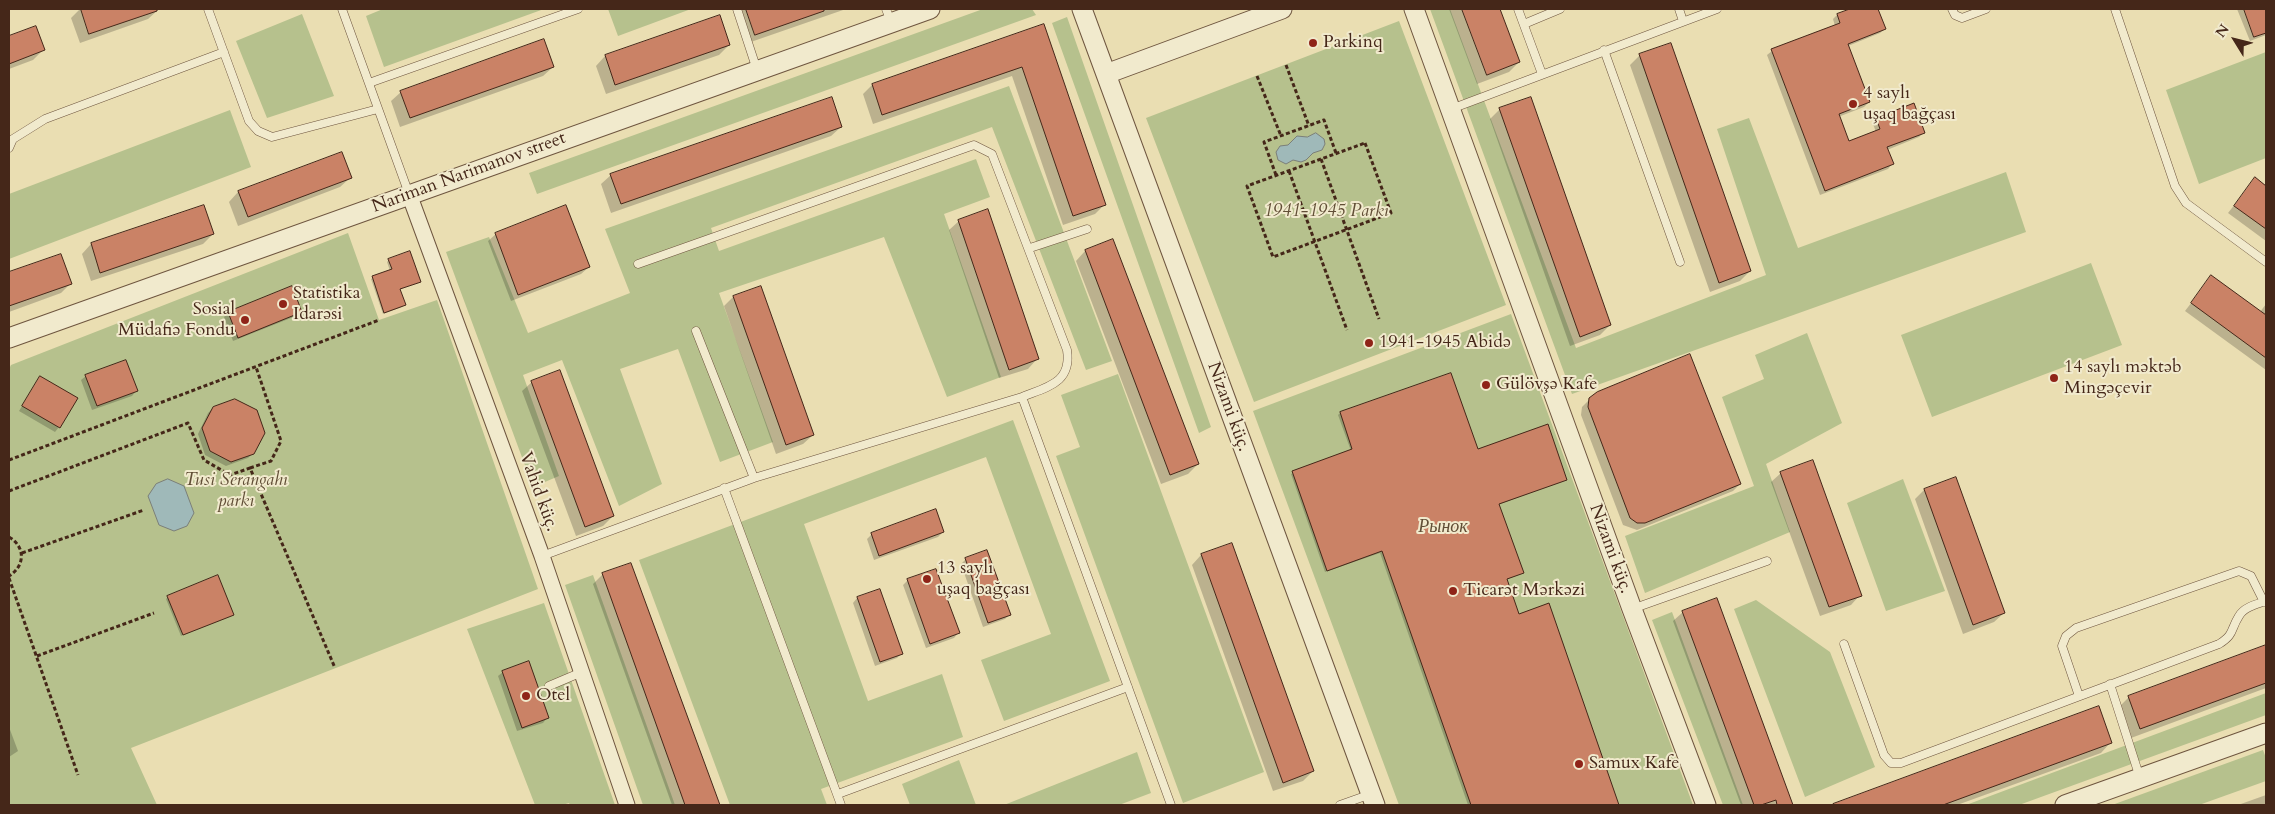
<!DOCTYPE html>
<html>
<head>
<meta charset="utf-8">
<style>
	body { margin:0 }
	#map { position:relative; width:2275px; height:814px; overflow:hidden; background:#eadeb2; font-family:Cardo,serif }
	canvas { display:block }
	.frame { position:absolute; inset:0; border:10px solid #452719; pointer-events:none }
	.north { position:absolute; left:2210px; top:15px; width:50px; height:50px; -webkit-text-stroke:4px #f1eacd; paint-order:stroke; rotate:306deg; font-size:14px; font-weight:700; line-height:20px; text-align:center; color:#452719 }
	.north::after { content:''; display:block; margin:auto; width:18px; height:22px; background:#452719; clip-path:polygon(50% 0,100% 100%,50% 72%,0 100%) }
</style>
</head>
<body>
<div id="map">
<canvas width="2275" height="814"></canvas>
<div class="frame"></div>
<div class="north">N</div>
</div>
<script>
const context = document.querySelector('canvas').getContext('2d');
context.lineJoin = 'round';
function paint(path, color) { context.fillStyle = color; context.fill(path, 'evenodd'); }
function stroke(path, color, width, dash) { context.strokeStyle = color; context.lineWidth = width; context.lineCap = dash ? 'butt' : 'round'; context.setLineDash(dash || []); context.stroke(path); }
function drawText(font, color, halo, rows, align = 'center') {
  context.font = font + ' Cardo,serif'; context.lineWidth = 4; context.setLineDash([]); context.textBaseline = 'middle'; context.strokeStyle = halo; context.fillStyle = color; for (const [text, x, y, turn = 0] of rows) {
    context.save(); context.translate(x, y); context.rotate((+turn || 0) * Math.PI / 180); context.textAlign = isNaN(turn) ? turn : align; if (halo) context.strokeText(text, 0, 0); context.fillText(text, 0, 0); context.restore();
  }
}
const green = new Path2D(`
	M383,9H544L384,67L366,16Z
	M608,9H691L618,36Z
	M983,9H1032L1036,15L537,194L529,173Z
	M1430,9H1450L1576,348L1766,275L1717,129L1749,118L1798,248L2006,172L2026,232L1572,394Z
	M302,14L334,96L267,118L236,41Z
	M1067,17L1211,427L1199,433L1052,23Z
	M1399,21L1506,305L1254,402L1146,118Z
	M2266,52V158L2199,184L2166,90Z
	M1009,86L1112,361L1086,370L992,127L711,228L719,251L976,159L990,197L944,214L1001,377L947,397L884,237L719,293L773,442L720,462L678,349L620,369L662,484L619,506L562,360L523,375L559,476L533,487L446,252L489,237L528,333L630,293L605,229Z
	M230,110L251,167L9,259V194Z
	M348,233L379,320L437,300L538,589L131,748L157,805H9V369L11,365Z
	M2091,263L2122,345L1932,417L1901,335Z
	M1511,314L1693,805H1399L1253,411Z
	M1807,333L1842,423L1766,464L1790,532L1645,593L1625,536L1754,486L1722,397L1764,379L1755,355Z
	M1118,374L1264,772L1183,803L1056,456L1080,447L1061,395Z
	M1013,420L1110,681L1004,721L981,660L1051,634L986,457L804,524L868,701L942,674L963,737L821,789L827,805H730L639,560Z
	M1903,479L1945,591L1886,611L1847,503Z
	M593,575L675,805H643L565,585Z
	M1756,600L1830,652L1875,767L1805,797L1734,609Z
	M544,603L615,805H570L569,803L562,805H535L467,629Z
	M1672,612L1743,805H1723L1652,620Z
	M2266,693V715L2019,805H1966Z
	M2263,750L2266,758V781L2199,805H2112Z
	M1137,752L1151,793L1119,805H1004Z
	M959,760L976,805H910L902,784Z`);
const water = new Path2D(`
	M1316,133L1324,139L1325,144L1322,150L1313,153L1306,160L1301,162L1293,160L1286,164L1278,160L1276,152L1280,146L1288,145L1297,136L1307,137Z
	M168,479L184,486L194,513L187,526L174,531L159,525L148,496L156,484Z`);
const shadow = new Path2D(`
	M80,9H157L158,10L148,19L80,43L71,18Z
	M741,9H846L745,44Z
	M1449,9H1499L1519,62L1509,72L1477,84Z
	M1853,9H1877L1885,29L1880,33L1848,46L1869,102L1864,107L1838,117L1848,142L1876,132L1873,124L1877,119L1924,132L1919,137L1887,150L1892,164L1888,169L1820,195L1767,55L1772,51L1835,26L1833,19L1837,15Z
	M2237,9H2266V35L2250,41Z
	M719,16L729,45L719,55L606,94L596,66L605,56Z
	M1043,26L1104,205L1095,214L1063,225L1012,76L873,124L863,94L872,85Z
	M35,27L43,50L33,60L9,69V37Z
	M1640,55L1750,271L1740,281L1710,292L1630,65Z
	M553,67L543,76L400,127L391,101L401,92Z
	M1500,109L1610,325L1600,335L1570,346L1490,119Z
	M841,127L831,136L611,213L601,184L611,175Z
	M350,178L340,187L238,226L229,202L238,192Z
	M2255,179L2266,187V241L2228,213Z
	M959,221L1037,359L1028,369L999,378L949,230Z
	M213,234L203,244L91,281L82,254L91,244Z
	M496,234L589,267L581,274L511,301L488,241Z
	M1113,241L1198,464L1188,474L1161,484L1076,261L1085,251Z
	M60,255L70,284L61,293L9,312V274Z
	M389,260L420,281L399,290L404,305L402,307L383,314L371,279L390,271L387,262Z
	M2211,277L2260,312L2266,304V370L2185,311Z
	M291,288L301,312L296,316L233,341L224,317L228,313Z
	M733,297L813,435L803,444L776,454L724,306Z
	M1451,374L1477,451L1566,479L1498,505L1522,573L1506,580L1518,616L1548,605L1618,805H1468L1380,553L1325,572L1291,474L1351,451L1338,415L1340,413Z
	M86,376L136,391L132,396L92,410L81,380Z
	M40,377L59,427L55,432L19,411Z
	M532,382L613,516L603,526L576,536L522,391Z
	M1590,399L1740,484L1733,491L1637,530L1623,525L1581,415L1582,407Z
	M213,408L253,453L248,458L226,466L205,455L198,434L208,413Z
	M1781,473L1860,595L1851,605L1820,616L1771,482Z
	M1924,490L2004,613L1994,622L1963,634L1915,499Z
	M943,532L938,537L874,560L867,539L872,534Z
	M987,552L1009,615L1005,619L983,627L961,564L965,560Z
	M1201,555L1313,771L1303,781L1273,791L1192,565Z
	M630,564L719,805H672L593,584L603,574Z
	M908,580L958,633L954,638L926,648L903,585Z
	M879,591L901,654L897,658L875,666L853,603L857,598Z
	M168,597L232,614L181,636L166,599Z
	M1683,612L1778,804L1741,805L1673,621Z
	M2266,647V688L2131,738L2119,707L2129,697Z
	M503,672L547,718L543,723L517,731L498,676Z
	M2098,708L2110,743L2101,753L1957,805H1832Z
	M9,727L18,751L9,757Z
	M2266,795V805H2238Z`);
const building = new Path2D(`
	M81,9H157V11L89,34Z
	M746,9H824V11L755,35Z
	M1462,9H1500L1520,62L1487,75Z
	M1850,9H1878L1886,29L1848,44L1870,102L1839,114L1849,141L1880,129L1876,118L1914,103L1925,133L1887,147L1894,164L1825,191L1771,49L1840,23L1837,14Z
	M2244,9H2266V33L2254,37Z
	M720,15L730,45L615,85L605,55Z
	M1044,24L1106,205L1073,216L1022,67L882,115L872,84Z
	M36,26L45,50L9,64V36Z
	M544,39L554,67L410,118L400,91Z
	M1671,43L1751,271L1719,283L1639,54Z
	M832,97L842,127L621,204L610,174Z
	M1531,97L1611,325L1580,337L1499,108Z
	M342,152L352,178L248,217L238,191Z
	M2255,177L2266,186V229L2234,206Z
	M204,205L214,234L100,273L91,243Z
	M566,205L590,267L518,295L495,233Z
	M988,209L1039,359L1009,370L958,220Z
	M1113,239L1199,464L1170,475L1085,250Z
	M410,251L421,282L400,289L406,305L384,313L372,276L392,269L388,259Z
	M61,254L72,284L9,306V272Z
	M2211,275L2266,315V358L2191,303Z
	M292,286L302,312L238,338L228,312Z
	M761,286L814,435L786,445L733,296Z
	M1690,354L1741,484L1645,523H1637L1630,518L1588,407L1589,398L1597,392Z
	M126,360L138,391L97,406L85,375Z
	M560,370L614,516L585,527L531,381Z
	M1451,373L1478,449L1548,424L1567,480L1499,504L1524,573L1507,579L1519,614L1549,603L1619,805H1471L1382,551L1327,571L1292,471L1352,449L1340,412Z
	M40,376L78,398L60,428L22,406Z
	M235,399L257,410L265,433L254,454L231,462L210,451L202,428L213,407Z
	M1813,460L1862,596L1829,607L1780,472Z
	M1956,477L2005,613L1973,625L1924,489Z
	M936,509L944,532L879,556L871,533Z
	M1232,543L1314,771L1283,783L1201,554Z
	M987,550L1011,615L988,623L965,558Z
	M631,563L720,805H685L602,573Z
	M936,569L960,633L930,644L907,579Z
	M218,575L234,615L183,635L167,596Z
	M880,589L903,654L880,662L857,597Z
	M1717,598L1793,805H1777L1776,800L1761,805H1754L1682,611Z
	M2266,645V683L2140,729L2128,696Z
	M529,661L549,718L522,728L502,671Z
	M2099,706L2112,743L1943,805H1833V804Z`);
const path = new Path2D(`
	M1286,65L1309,126
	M1257,76L1281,136
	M1365,143L1391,213L1273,257L1247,186Z
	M1321,159L1379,319
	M1289,171L1347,330
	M1276,175L1264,142L1324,120L1336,153
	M9,460L379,320
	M250,468L271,461L281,441L256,367
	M9,491L188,423L204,460L230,475L250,468L335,668
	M9,537C26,547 25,566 9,576
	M22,553L144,510
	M9,578L78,775
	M37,656L154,613`);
const service = new Path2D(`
	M208,9L249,121L258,131L272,137L378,109
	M342,9L409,194
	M737,9L757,70
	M886,9L891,22
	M1518,9L1542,74
	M1679,9L1683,21
	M1952,9L1955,15L1962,18L1986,9
	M2115,9L2175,186L2186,203L2266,262
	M1524,24L1560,9
	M1604,50L1680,262
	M369,83L578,9
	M1451,109L1717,9
	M9,148L13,139L45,119L224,52
	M1030,248L1087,229
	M696,331L754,478
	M1022,397L1171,805
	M724,488L841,805
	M542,556L754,478L1022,397C1047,387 1072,383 1067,350L992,154L974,145L638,264
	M1632,609L1767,561
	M1844,644L1884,755L1891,763H1901L2219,644C2235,634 2230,630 2239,616C2244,607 2257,604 2266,601
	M2110,684L2140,778
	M549,686L582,672
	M2079,696L2062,646L2066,636L2076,628L2239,571L2251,576L2264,602
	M838,794L1128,687
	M1340,805L1371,794`);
const minor = new Path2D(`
	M409,194L542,556L627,805`);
const tertiary = new Path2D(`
	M1082,9L1375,805
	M1414,9L1632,609L1706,805
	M1106,74L1282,9
	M9,338L930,9
	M2065,805L2266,733`);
const markers = [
	[1313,43,5,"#8f2418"],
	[1853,104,5,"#8f2418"],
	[283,304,5,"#8f2418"],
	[245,320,5,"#8f2418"],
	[1369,343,5,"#8f2418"],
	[2054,378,5,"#8f2418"],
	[1486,385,5,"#8f2418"],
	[927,579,5,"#8f2418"],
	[1453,591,5,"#8f2418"],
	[526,696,5,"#8f2418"],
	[1579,764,5,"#8f2418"]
];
const poiNames = [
	["Parkinq",1323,43],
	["4 saylı",1863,94],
	["uşaq bağçası",1863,115],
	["Statistika",293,294],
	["Idarəsi",293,315],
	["Sosial",235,310,"right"],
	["Müdafiə Fondu",235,331,"right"],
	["1941-1945 Abidə",1379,343],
	["14 saylı məktəb",2064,368],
	["Mingəçevir",2064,389],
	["Gülövşə Kafe",1496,385],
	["13 saylı",937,569],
	["uşaq bağçası",937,590],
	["Ticarət Mərkəzi",1463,591],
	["Otel",536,696],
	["Samux Kafe",1589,764]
];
const streetNames = [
	["Nariman Narimanov street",469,173,-20],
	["Nizami küç.",1228,407,70],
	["Vahid küç.",538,492,70],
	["Nizami küç.",1610,549,70]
];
const parkNames = [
	["1941-1945 Parkı",1326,212],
	["Tusi Serangahı",236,481],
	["parkı",236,502],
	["Рынок",1443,528]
];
paint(green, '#b6c18d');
paint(water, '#9fb9b9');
stroke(water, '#7b7f79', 1);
paint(shadow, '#0003');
paint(building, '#ca8266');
stroke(building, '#452719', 1);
stroke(service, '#6e553f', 9);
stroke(minor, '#6e553f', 17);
stroke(tertiary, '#6e553f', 21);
stroke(path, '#452719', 3, [4, 2.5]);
stroke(service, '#f1eacd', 8);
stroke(minor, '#f1eacd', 15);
stroke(tertiary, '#f1eacd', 19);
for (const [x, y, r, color] of markers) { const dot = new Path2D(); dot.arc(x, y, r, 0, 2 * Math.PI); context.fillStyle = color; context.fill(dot); stroke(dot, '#f1eacd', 2); }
drawText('18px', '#452719', '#f1eacd', poiNames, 'left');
drawText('18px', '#452719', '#f1eacd', streetNames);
drawText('italic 18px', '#614e36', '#f1eacd', parkNames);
</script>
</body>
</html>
